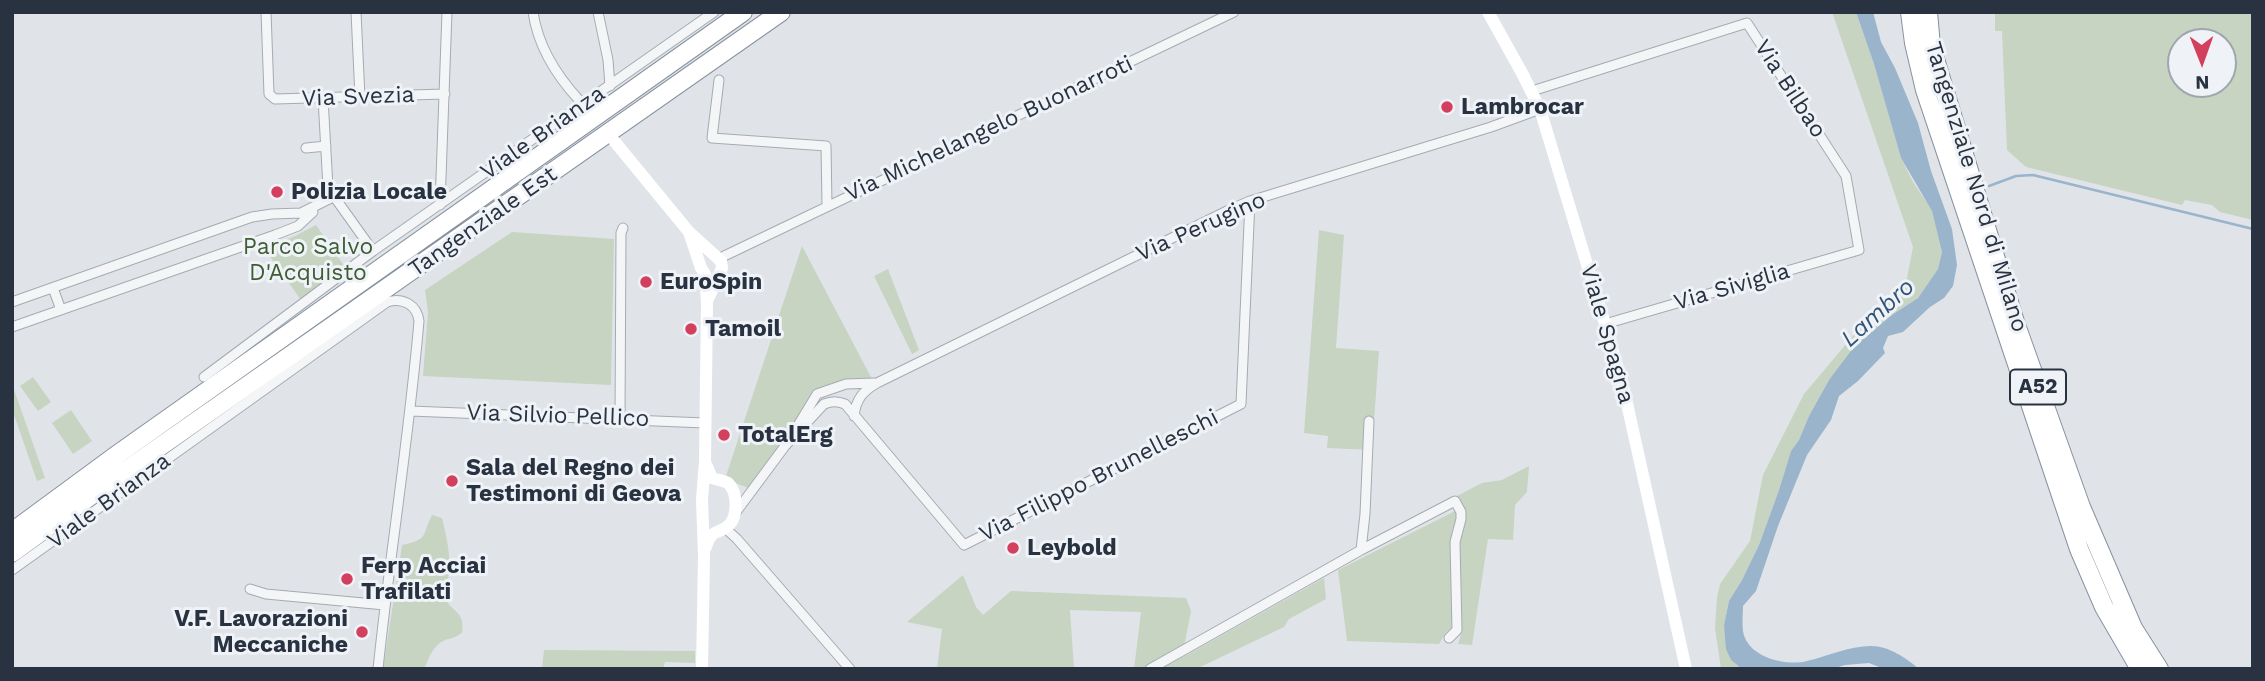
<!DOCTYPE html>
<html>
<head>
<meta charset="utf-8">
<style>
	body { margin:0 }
	#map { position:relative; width:2265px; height:681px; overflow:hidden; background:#e0e4e9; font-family:"Work Sans",sans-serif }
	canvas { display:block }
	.frame { position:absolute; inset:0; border:14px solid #283241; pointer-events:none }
	.north { position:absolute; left:2167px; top:28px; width:70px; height:70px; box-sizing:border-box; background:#eff3f7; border:2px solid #9fa6ae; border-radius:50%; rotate:179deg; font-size:19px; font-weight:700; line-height:28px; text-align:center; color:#283241 }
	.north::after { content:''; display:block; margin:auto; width:24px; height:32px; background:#d3405e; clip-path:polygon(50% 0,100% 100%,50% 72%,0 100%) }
</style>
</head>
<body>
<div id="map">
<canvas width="2265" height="681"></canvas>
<div class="frame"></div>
<div class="north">N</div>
</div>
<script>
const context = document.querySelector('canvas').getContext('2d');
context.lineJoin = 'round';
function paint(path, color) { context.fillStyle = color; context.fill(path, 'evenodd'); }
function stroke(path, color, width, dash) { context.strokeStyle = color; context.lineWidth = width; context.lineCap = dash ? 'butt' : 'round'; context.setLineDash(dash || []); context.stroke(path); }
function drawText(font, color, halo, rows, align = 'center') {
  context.font = font + ' "Work Sans",sans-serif'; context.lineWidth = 6; context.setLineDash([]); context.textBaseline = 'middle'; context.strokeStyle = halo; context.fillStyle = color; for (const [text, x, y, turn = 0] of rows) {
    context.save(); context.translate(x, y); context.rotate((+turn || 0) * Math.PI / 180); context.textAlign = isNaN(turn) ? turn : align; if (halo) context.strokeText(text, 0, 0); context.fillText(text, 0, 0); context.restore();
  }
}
const green = new Path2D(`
	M1832,12H1856L1874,64L1901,158L1913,182L1932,210L1942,252L1938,269L1918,298L1892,315L1829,380L1809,416L1799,440L1791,451L1779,490L1759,545L1742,580L1729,601L1724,625L1731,660L1742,669H1721L1715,628L1717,598L1720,584L1750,541L1763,475L1804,394L1869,317L1907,278L1913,247Z
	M1995,12H2253V220L2220,212L2212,205L2185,200L2182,205L2026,167L2007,150L2002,31H1995ZM2181,42H2223V84H2181Z
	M316,225L345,267L301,300L264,248L295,236Z
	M1319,230L1344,235L1336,348L1379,351L1372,450L1327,448L1328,436L1304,433Z
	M512,232L614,239L611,385L423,376L428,312L425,290Z
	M802,246L873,381L825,390L751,489L725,479Z
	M888,269L919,350L912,354L874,276Z
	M33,377L51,402L38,411L20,386Z
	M12,384L45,478L37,481L12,409Z
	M71,410L92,441L73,454L52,423Z
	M1529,466L1527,492L1515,505L1513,540L1488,539L1472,645L1458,644L1462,631L1460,541L1466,518L1465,510L1457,496L1482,483L1502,480Z
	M1455,511L1457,517L1452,530L1451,543L1454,626L1446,632L1439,644L1347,641L1338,570Z
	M432,515L442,518C446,534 451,556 449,573C448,580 444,588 445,595C448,613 466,608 462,633C456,637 452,638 445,640C433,645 429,658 424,669H383L402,545C429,539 421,537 432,515Z
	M963,575L976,607L983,615L1011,591L1186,598L1191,611L1184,647L1141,669H1134L1141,612L1070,610L1074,669H937L942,629L907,622Z
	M1324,578L1326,599L1289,619L1284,627L1196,669H1157L1185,656Z
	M544,650L695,651V663L665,662L663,669H542Z`);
const water = new Path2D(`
	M1856,12H1873L1881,42L1895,68L1918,123L1931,171L1952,229L1957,265L1953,286L1944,298L1930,307L1903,332L1888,336L1883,348L1885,353L1858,381L1839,396L1831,420L1807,455L1778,526L1756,591L1743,606C1743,615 1741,630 1745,638C1754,659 1788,666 1807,661C1829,656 1848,646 1871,646C1889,646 1906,658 1919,669H1884L1869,663L1845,665L1832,669H1742L1731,660L1726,649L1724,625L1729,601L1742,580L1759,545L1779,490L1791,451L1799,440L1809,416L1829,380L1854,347L1892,315L1918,298L1938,269L1942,252L1932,211L1901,158L1874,64Z`);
const stream = new Path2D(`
	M1989,186L2016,176L2033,175L2253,229`);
const street = new Path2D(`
	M266,12L269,94L275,99L445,94
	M356,12L360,97
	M533,12C538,47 556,75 579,100
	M598,12L608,60L610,86
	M719,80L712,138L826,146L827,206
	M1532,91L1747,23L1846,176L1859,250L1605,324
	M323,98L328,188L373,251
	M306,148L326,146
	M440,205L447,12
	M720,258L1234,12
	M53,288L61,310
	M12,302L252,217L272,214L301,213L333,197
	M12,327L275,235L298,226L313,212
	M204,377L373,251L714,12
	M411,411L705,423
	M854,416C856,399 863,391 877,383L1229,210L1250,201L1491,127L1540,109
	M620,418L621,233L623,228
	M797,427L817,394L846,384L874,383
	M736,512L785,446L824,404C832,401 837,401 845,404L964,545L1241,404L1250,201
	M725,528L737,539L850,669
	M1361,550L1365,514L1369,421
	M12,570L387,302C403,297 417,305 419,321C409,438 390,553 378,669
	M250,589L266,594L385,605
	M1150,669L1361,550L1455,501L1461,512V519L1455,542L1457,630L1449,638`);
const secondary = new Path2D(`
	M1488,12L1522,73L1540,109L1605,324L1624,390L1686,669
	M615,142L689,232L721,261L722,268L709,297
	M689,232L701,268L705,274L707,303L705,461L702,500L704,556L702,669
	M706,547C712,527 719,535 729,525C738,516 738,492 728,483C723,480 717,480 712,478L706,464`);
const highway = new Path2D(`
	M1910,12L1914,43L1925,90L2079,549L2104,607L2140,669
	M1928,12L1931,46L2015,322L2081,507L2133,628L2159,669
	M12,532L118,454L743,12
	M12,553L118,476L781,12`);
const markers = [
	[1447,107,7,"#d3405e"],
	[277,192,7,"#d3405e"],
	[646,282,7,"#d3405e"],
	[691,329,7,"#d3405e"],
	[724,435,7,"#d3405e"],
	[452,481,7,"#d3405e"],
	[1013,548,7,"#d3405e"],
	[347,579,7,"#d3405e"],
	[362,632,7,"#d3405e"]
];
const shields = [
	[2038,387,56]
];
const shieldNames = [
	["A52",2038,387]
];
const streetNames = [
	["Via Bilbao",1790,89,57],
	["Via Svezia",358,97,-2],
	["Via Michelangelo Buonarroti",989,129,-25],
	["Viale Brianza",543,133,-35],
	["Tangenziale Nord di Milano",1976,187,73],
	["Tangenziale Est",483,222,-35],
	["Via Perugino",1201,227,-24],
	["Via Siviglia",1732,287,-16],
	["Viale Spagna",1607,334,74],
	["Via Silvio Pellico",558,416,2],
	["Via Filippo Brunelleschi",1099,476,-27],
	["Viale Brianza",109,501,-36]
];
const poiNames = [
	["Lambrocar",1461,107],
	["Polizia Locale",291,192],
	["EuroSpin",660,282],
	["Tamoil",705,329],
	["TotalErg",738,435],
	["Sala del Regno dei",466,468],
	["Testimoni di Geova",466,494],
	["Leybold",1027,548],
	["Ferp Acciai",361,566],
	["Trafilati",361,592],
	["V.F. Lavorazioni",348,619,"right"],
	["Meccaniche",348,645,"right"]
];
const parkNames = [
	["Parco Salvo",308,247],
	["D'Acquisto",308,273]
];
const waterNames = [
	["Lambro",1878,313,-42]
];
paint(green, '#c6d4c1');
paint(water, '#99b4cb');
stroke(stream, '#99b4cb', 2.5);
stroke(street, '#a5abb3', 11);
stroke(highway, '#8792a0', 20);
stroke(street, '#f3f5f7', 9);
stroke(secondary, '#fff', 12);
stroke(highway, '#fff', 18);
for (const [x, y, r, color] of markers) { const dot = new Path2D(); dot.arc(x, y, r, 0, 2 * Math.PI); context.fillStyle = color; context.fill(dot); stroke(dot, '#eff3f7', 2.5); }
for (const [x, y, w] of shields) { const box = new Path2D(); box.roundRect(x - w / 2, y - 17.5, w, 35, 5); context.fillStyle = '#eff3f7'; context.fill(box); stroke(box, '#283241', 2); }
drawText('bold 21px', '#283241', null, shieldNames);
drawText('23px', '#283241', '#eff3f7', streetNames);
drawText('bold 23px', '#283241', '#eff3f7', poiNames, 'left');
drawText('23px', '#3e5d35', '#eff3f7', parkNames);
drawText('italic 24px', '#305377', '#eff3f7', waterNames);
</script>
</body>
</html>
